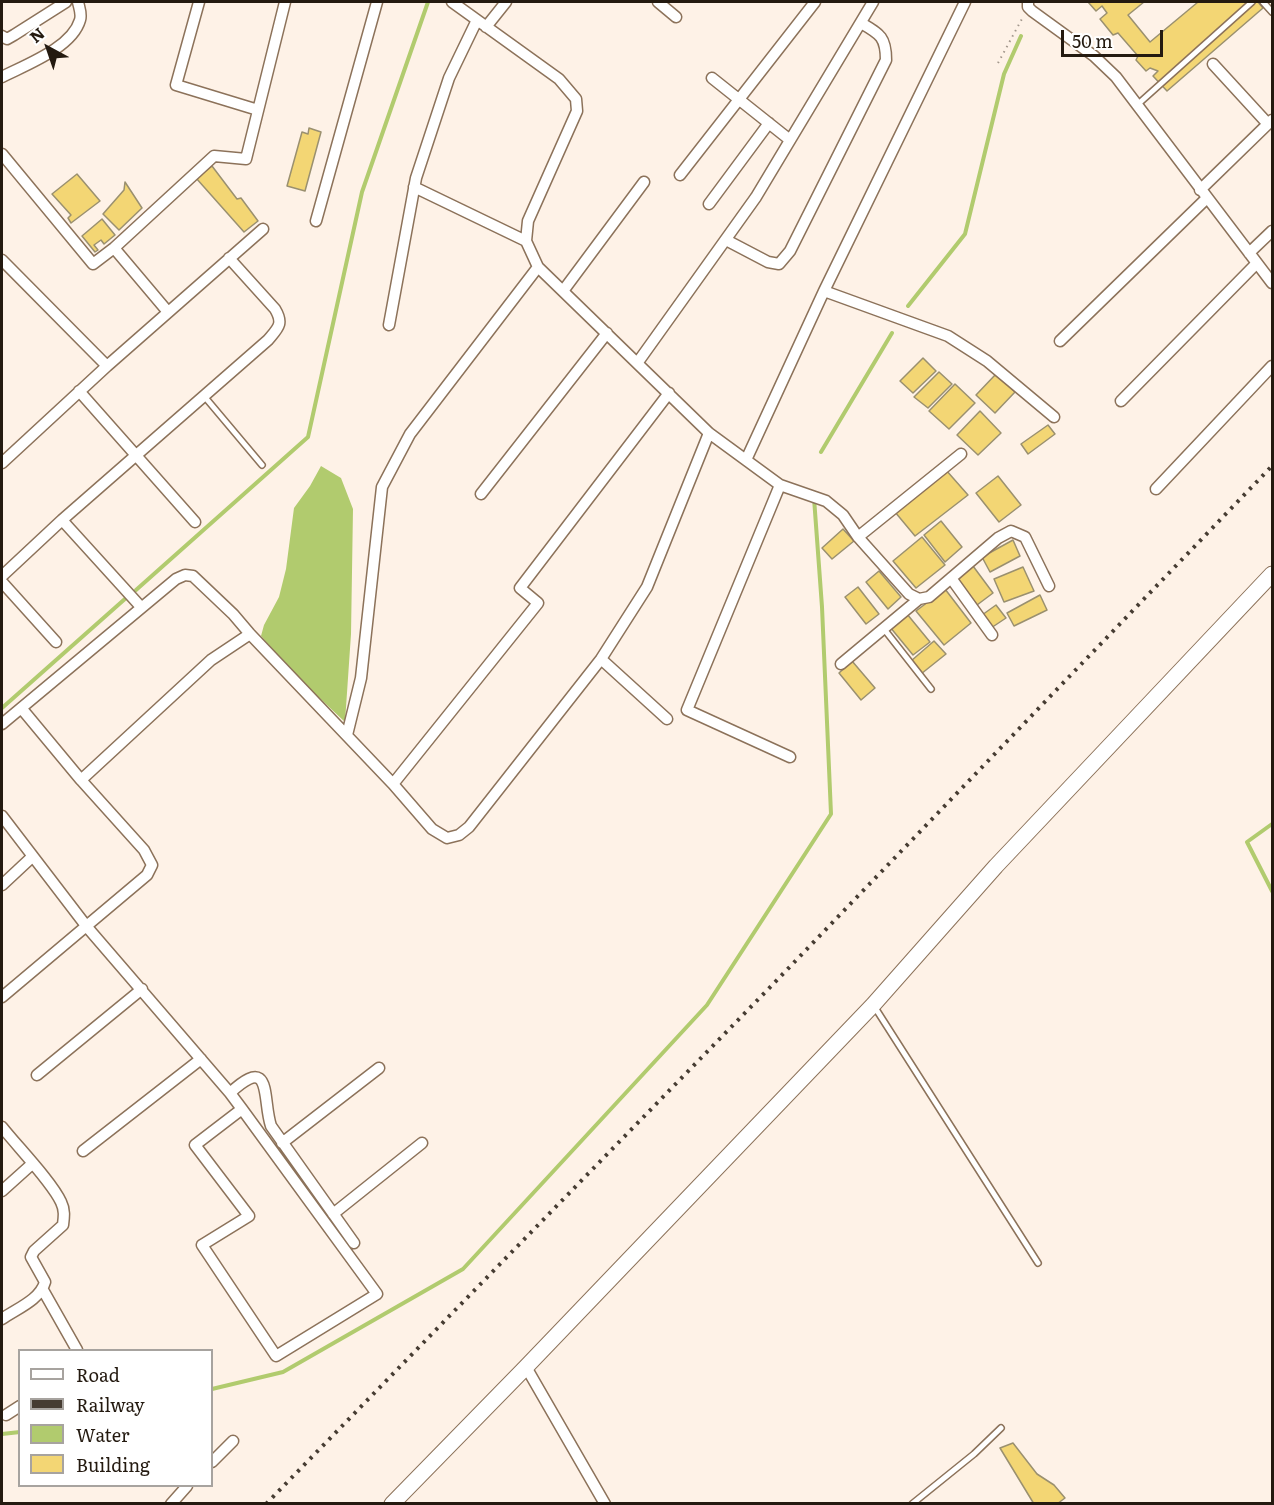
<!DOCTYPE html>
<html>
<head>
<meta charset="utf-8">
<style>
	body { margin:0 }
	#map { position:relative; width:1274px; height:1505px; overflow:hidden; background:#fef2e7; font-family:Literata,serif }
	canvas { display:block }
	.frame { position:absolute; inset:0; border:3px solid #241a10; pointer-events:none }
	.legend { position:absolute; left:18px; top:1349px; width:195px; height:138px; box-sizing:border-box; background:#fff; border:2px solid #a7a39f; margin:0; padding:8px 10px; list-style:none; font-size:18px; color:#241a10 }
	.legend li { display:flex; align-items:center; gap:12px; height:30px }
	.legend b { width:30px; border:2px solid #a7a39f }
	.north { position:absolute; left:18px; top:18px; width:60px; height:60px; -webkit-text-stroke:4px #fff; paint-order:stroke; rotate:320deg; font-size:16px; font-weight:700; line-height:24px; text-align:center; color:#241a10 }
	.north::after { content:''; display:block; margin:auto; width:21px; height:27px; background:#241a10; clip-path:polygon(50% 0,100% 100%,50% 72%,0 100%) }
	.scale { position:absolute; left:1061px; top:30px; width:102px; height:27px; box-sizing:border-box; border:3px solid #241a10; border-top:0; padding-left:8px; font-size:18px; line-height:21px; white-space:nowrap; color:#241a10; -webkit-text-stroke:4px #fff; paint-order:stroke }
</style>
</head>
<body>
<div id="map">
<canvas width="1274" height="1505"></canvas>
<div class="frame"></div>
<ul class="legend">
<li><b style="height:8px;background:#fff"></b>Road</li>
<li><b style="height:8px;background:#463c32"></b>Railway</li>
<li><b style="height:16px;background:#b1cb6e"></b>Water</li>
<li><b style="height:16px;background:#f3d674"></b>Building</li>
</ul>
<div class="north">N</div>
<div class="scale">50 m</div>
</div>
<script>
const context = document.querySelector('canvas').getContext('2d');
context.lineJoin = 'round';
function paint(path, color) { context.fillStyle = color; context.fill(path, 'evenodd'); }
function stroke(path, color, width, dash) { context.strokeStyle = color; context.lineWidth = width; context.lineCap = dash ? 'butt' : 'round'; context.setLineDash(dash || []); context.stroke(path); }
const water = new Path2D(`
	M321,466L341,478L353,509L351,634L345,722L295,675L261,636L264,625L279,597L286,569L294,508L310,486Z`);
const stream = new Path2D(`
	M908,306L965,234L1004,74L1021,36
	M821,452L892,333
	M136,590L308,437L362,192L428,2
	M2,708L126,598
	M1272,824L1247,842L1272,891
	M212,1389L283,1372L463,1269L707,1005L831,814L822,607L814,498
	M2,1434L20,1432`);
const building = new Path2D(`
	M1088,2H1144L1128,15L1150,42L1198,2H1258L1263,8L1167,91L1153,76L1158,71L1150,68L1146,71L1136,60L1138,56L1118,33L1113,35L1100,19L1107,13L1102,6L1096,11Z
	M309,128L321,132L305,191L287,186L302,132L308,134Z
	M212,166L237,199L241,198L258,221L244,232L196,178Z
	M77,174L100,201L71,223L68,218L71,215L52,194Z
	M125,182L142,208L119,230L103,214L124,190Z
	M102,219L115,235L104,244L101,240L94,245L98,250L95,252L82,236Z
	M923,358L936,371L913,393L900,381Z
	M939,372L952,384L928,408L914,397Z
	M996,374L1015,392L995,413L976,395Z
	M955,384L975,403L949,429L929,411Z
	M980,411L1001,433L978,455L957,435Z
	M1048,425L1055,434L1028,454L1021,444Z
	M946,470L968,495L915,536L895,512Z
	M998,476L1021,505L999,522L976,493Z
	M941,521L962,547L945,562L924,535Z
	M843,529L854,541L832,559L822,548Z
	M922,537L945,565L916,588L893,561Z
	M1013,540L1020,556L990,572L982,557Z
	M973,566L993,593L977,605L957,578Z
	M1023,567L1034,591L1004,602L994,579Z
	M879,571L901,597L888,609L866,582Z
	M858,587L879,614L866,624L845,597Z
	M945,589L971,623L944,645L916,611Z
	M1040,595L1047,610L1014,626L1007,613Z
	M996,605L1006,618L991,628L982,615Z
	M907,614L930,642L913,655L890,627Z
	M934,641L946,654L921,674L911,661Z
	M852,661L875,688L861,700L839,673Z
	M1013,1443L1037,1474L1054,1485L1065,1498L1057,1504H1034L1000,1448Z`);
const path = new Path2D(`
	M998,63L1023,17`);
const lane = new Path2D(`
	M1263,2L1272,12
	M1137,105L1252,2
	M204,396L262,465
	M884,629L931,689
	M874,1006L1038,1263
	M912,1504L974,1454L1001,1428`);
const street = new Path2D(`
	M199,2L176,85L258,110
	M452,2L559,79L576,99L577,111L528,221L526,241L538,267L709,433L780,485L826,501L843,515L858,537L909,594L919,599L929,597L998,538L1011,531L1025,537L1049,586
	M658,2L676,17
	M1028,2V7L1032,11L1094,56L1116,77L1272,283
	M486,27L506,2
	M2,36L7,39L14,35L66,2
	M1213,64L1268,124
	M2,77C25,65 72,48 80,20C82,14 79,7 78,2
	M712,78L790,140
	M2,154L93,264L114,248L214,156L246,159L285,2
	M680,175L815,2
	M414,187L526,241
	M1200,190L1272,120
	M709,204L769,123
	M316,221L377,2
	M726,240L768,262L779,264L790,251L886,60C886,37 880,34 861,23
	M114,248L168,312
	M1249,253L1272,231
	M2,260L107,366
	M563,291L644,182
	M824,291L948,336L987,361L1054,417
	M389,325L416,178L449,78L477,20
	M1060,341L1207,198
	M638,362L756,197L873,2
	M79,391L195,522
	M1121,401L1257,263
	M746,460L824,291L965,2
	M2,463L107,366L263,229
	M780,485L687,710L790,757
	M1156,489L1272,366
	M481,494L607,333
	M62,520L141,607
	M858,537L961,454
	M2,576L62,520L268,340C278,328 284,324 275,309L229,258
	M951,578L992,635
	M2,582L56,642
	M601,659L667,719
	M841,664L919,599
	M2,724L176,579L185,575L193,576L233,614L250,634L393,784L432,829L447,838L459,835L469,827L601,659L647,587L709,433
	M347,735L361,678L382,487L410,434L538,267
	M81,780L211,660L250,634
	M393,784L538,603L520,588L669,393
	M2,816L87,927L230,1093L242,1109L377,1294L276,1356L202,1245L249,1216L195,1145L242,1109
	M2,885L32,857
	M2,997L147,875L152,865L144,850L81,780L22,709
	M37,1075L142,989
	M230,1093C273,1053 262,1099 271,1126L354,1243
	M2,1127C17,1146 52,1182 61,1202C65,1210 64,1217 63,1225L34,1251L31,1257L45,1282C40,1300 16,1309 2,1319
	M282,1143L379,1068
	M83,1151L201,1059
	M2,1191L32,1164
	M333,1214L422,1143
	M43,1290L77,1350
	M526,1367L605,1504
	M6,1415L20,1406
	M212,1462L233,1441
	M171,1504L187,1486`);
const secondary = new Path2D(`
	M392,1504L526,1367L873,1005L996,866L1272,574`);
const rail = new Path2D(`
	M266,1504L780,977L1272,466`);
paint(water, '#b1cb6e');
stroke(stream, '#b1cb6e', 4);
paint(building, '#f3d674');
stroke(building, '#9a906f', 1.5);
stroke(lane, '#8c725a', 8);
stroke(street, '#8c725a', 13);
stroke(secondary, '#8c725a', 17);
stroke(path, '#a3988d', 2, [1.5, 4.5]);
stroke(lane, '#fff', 5);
stroke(street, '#fff', 10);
stroke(secondary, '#fff', 15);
stroke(rail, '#463c32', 4, [3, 6]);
</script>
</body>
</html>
